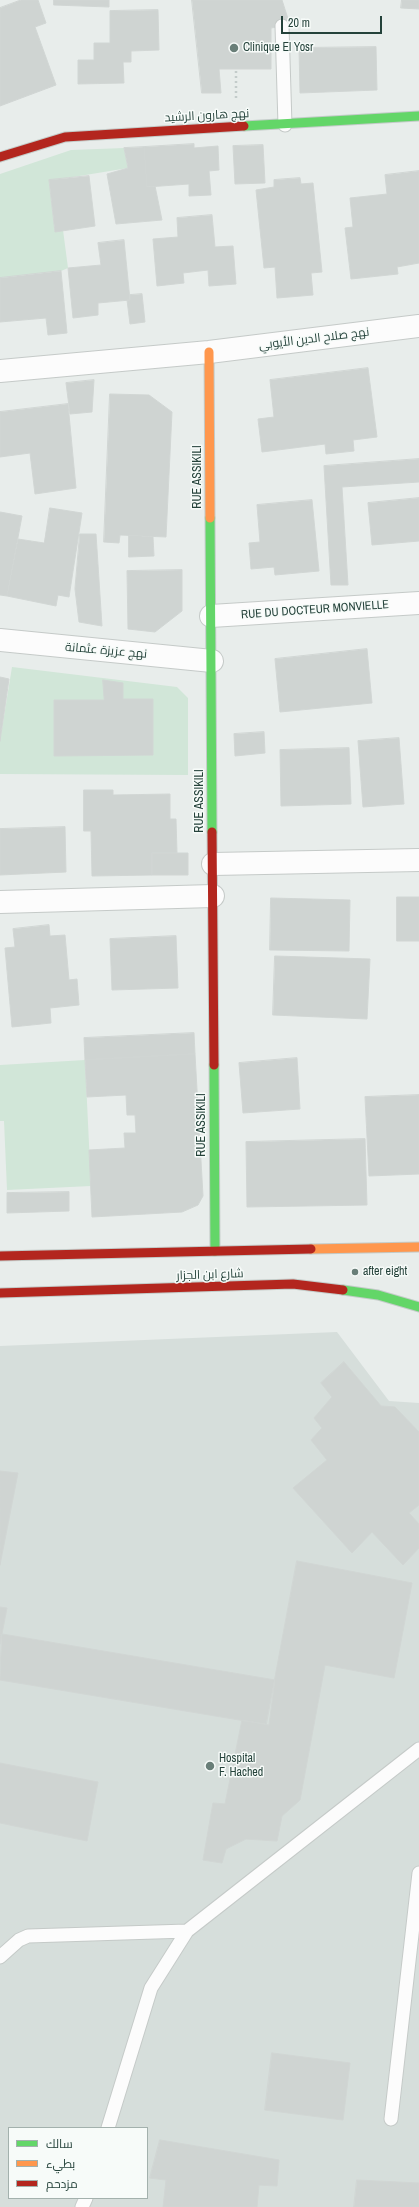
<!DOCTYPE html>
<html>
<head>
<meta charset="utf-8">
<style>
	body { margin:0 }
	#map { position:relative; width:419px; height:2207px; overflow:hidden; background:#e8edeb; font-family:"Archivo Narrow",Cairo,sans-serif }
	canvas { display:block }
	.legend { position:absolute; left:8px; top:2127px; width:140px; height:72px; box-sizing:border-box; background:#f7fbf9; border:1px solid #a3b1ad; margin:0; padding:5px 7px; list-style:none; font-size:12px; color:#24423a }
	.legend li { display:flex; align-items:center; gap:8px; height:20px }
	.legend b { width:20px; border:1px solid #a3b1ad }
	.scale { position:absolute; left:281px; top:16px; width:101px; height:18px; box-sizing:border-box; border:2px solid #24423a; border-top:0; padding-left:5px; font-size:12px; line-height:14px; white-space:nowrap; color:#24423a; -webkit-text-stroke:3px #f7fbf9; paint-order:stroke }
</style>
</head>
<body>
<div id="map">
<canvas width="419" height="2207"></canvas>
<ul class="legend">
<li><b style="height:5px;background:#63d668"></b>سالك</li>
<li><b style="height:5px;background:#ff974d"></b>بطيء</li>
<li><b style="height:5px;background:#b3261e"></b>مزدحم</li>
</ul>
<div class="scale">20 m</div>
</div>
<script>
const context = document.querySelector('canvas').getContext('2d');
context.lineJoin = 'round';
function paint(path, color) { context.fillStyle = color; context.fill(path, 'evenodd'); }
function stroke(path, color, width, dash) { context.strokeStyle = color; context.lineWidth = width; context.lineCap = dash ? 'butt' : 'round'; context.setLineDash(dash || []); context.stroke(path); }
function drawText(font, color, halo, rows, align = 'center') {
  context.font = font + ' "Archivo Narrow",Cairo,sans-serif'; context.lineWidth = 3; context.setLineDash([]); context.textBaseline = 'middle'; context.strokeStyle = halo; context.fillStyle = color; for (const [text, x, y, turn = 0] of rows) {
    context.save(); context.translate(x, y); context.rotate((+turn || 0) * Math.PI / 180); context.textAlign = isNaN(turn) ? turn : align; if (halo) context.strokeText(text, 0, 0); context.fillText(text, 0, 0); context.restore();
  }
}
const built = new Path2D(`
	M337,1332L389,1401L419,1403V2207H0V1346ZM9,2128H147V2198H9Z`);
const green = new Path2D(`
	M124,148L128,168L49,181L55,231L63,230L68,268L61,271L0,278V174L71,150Z
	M12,667L177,687L188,698V775L0,774V741Z
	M85,1060L91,1186L7,1190L4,1121H0V1065Z`);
const building = new Path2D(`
	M21,0H38L46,23L35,27L56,85L0,106V8Z
	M54,0H109V7L54,5Z
	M192,0H282L290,25L271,28V69H219L221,93H202Z
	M402,0H419V9L401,8Z
	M158,10L159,50L131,51V62H123L124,83L78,84V60H94V43H110V11Z
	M376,47L377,90L300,93L299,48Z
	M194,144V148L218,146L219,170L209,171L211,195L189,196V184L147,187L144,147Z
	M263,145L265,183L235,184L233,146Z
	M144,147L147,187L155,186L162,220L116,224L107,174L128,168L124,148Z
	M419,171V263L397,267L398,274L351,279L345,228L353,227L350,198L387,194L385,175Z
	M89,176L95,226L55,232L49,180Z
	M300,178L301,184L313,183L322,272L311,273L313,295L277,298L275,267L264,268L256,190L274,187V180Z
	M212,215L215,247L233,246L236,284L209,286L208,270L183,273L184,283L157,286L153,239L178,237L177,218Z
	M124,240L130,300L98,303V315L73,318L68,268L101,265L98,243Z
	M61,271L67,333L48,335L46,318L0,322V278Z
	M142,294L145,322L130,324L127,300H130V295Z
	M368,368L377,437L353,440L354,451L326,454L325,444L262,452L258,419L274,417L270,380Z
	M94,380L92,412L70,414L66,383Z
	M110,394L149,395L172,412L166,537L120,535L119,543L104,542Z
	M68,404L76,488L35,494L30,453L0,457V412Z
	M419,459V482L342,487L348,585H331L324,466Z
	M419,498V541L372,545L368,503Z
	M312,500L319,571L275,575L274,567L251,569L249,543L260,542L257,505Z
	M50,508L82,513L69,597L58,595L56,606L7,596L18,539L44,543Z
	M0,512L22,516L7,596L0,595Z
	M80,534H96L102,626L79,622L75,589Z
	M129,535L153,537L154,556L129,557Z
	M182,570V611L155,632L128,629L127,571Z
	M367,649L372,703L280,712L275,659Z
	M0,677L9,679L0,741Z
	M103,680L123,683V699H153V755L54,756V700H104Z
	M264,732L265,753L235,756L234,734Z
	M399,738L404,804L363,807L358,741Z
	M349,748L351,804L281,806L280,750Z
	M84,790H113V795L170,794V819H176L177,853H152V875L92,876L91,831H84Z
	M65,827L66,872L0,875V829Z
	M152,853H188V875H152Z
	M397,897H419V941H397Z
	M271,898L350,900L349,951L270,950Z
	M49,925L50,936L65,935L69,980L77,979L79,1005L50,1008L51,1023L12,1027L5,948L15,947L13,929Z
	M176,936L178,988L112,990L110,939Z
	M275,956L370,959L367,1019L273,1015Z
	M194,1033L195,1054L85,1060L84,1038Z
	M195,1054L203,1196L198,1205L182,1212L92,1217L89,1150L125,1148L124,1133H136L135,1115H127L126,1095L87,1097L85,1060Z
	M297,1058L300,1109L243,1113L239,1063Z
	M419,1095V1174L369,1176L365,1097Z
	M365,1139L367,1205L247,1207L246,1142Z
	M69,1192V1211L7,1213V1193Z
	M344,1362L381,1406L395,1407L419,1432V1505L409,1513L419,1524V1548L403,1565L372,1532L352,1553L293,1488L327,1460L311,1440L322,1428L314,1418L332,1397L321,1383Z
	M0,1471L18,1473L0,1565Z
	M297,1561L412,1583L394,1678L325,1665L300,1800L282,1816L277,1841L246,1839L226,1849L222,1863L203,1860L213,1803L225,1804L242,1720L266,1724Z
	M0,1607L7,1608L0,1644Z
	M2,1634L275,1680L269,1725L0,1680Z
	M0,1763L98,1782L87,1841L0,1823Z
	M272,2053L350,2063L343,2120L265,2110Z
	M160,2140L279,2160L277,2186L259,2185L257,2207H163L166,2180L150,2178Z
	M357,2180L419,2183V2207H354Z`);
const path = new Path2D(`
	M236,98V69`);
const lane = new Path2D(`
	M282,26L285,125
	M0,1957L19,1940L28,1936L187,1931
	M391,2119L419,1873
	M108,2128L151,1988L187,1931L419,1749
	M82,2207L86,2198`);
const street = new Path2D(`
	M0,371L209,352L419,326
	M211,616L419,603
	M0,640L212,661
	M213,864L419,860
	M0,902L213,896`);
const fast = new Path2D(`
	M244,126L419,116
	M210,518L212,832
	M214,1065L215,1251
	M343,1290L378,1295L419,1307`);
const slow = new Path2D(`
	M209,352L210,518
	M311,1249L419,1247`);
const jam = new Path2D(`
	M0,157L65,137L244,126
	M212,832L214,1065
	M0,1256L311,1249
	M0,1293L293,1284L343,1290`);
const markers = [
	[234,48,5,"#697e78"],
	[355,1272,4,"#697e78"],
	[210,1766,5,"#697e78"]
];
const poiNames = [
	["Clinique El Yosr",243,48],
	["after eight",363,1272],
	["Hospital",219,1759],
	["F. Hached",219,1773]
];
const streetNames = [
	["نهج هارون الرشيد",207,116,-3],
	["نهج صلاح الدين الأيوبي",314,339,-7],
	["RUE ASSIKILI",198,477,-90],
	["RUE DU DOCTEUR MONVIELLE",315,610,-4],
	["نهج عزيزة عثمانة",106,651,5],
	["RUE ASSIKILI",200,801,-90],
	["RUE ASSIKILI",202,1125,-90],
	["شارع ابن الجزار",210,1275,-2]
];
paint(built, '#d6dedb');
paint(green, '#d1e6d8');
paint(building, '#cfd4d2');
stroke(building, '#d1d6d4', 1);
stroke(lane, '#c5cac8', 15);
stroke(street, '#c5cac8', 24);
stroke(fast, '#c3cbc8', 11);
stroke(slow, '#c3cbc8', 11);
stroke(jam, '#c3cbc8', 11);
stroke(path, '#c3ccca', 2.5, [2, 3]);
stroke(lane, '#fcfcfc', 13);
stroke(street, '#fcfcfc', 22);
stroke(fast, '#63d668', 9);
stroke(slow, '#ff974d', 9);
stroke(jam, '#b3261e', 9);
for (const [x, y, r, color] of markers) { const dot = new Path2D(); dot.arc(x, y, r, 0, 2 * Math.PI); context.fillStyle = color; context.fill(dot); stroke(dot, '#f7fbf9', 1.5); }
drawText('12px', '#24423a', '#f7fbf9', poiNames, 'left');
drawText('12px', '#24423a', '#f7fbf9', streetNames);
</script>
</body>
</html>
